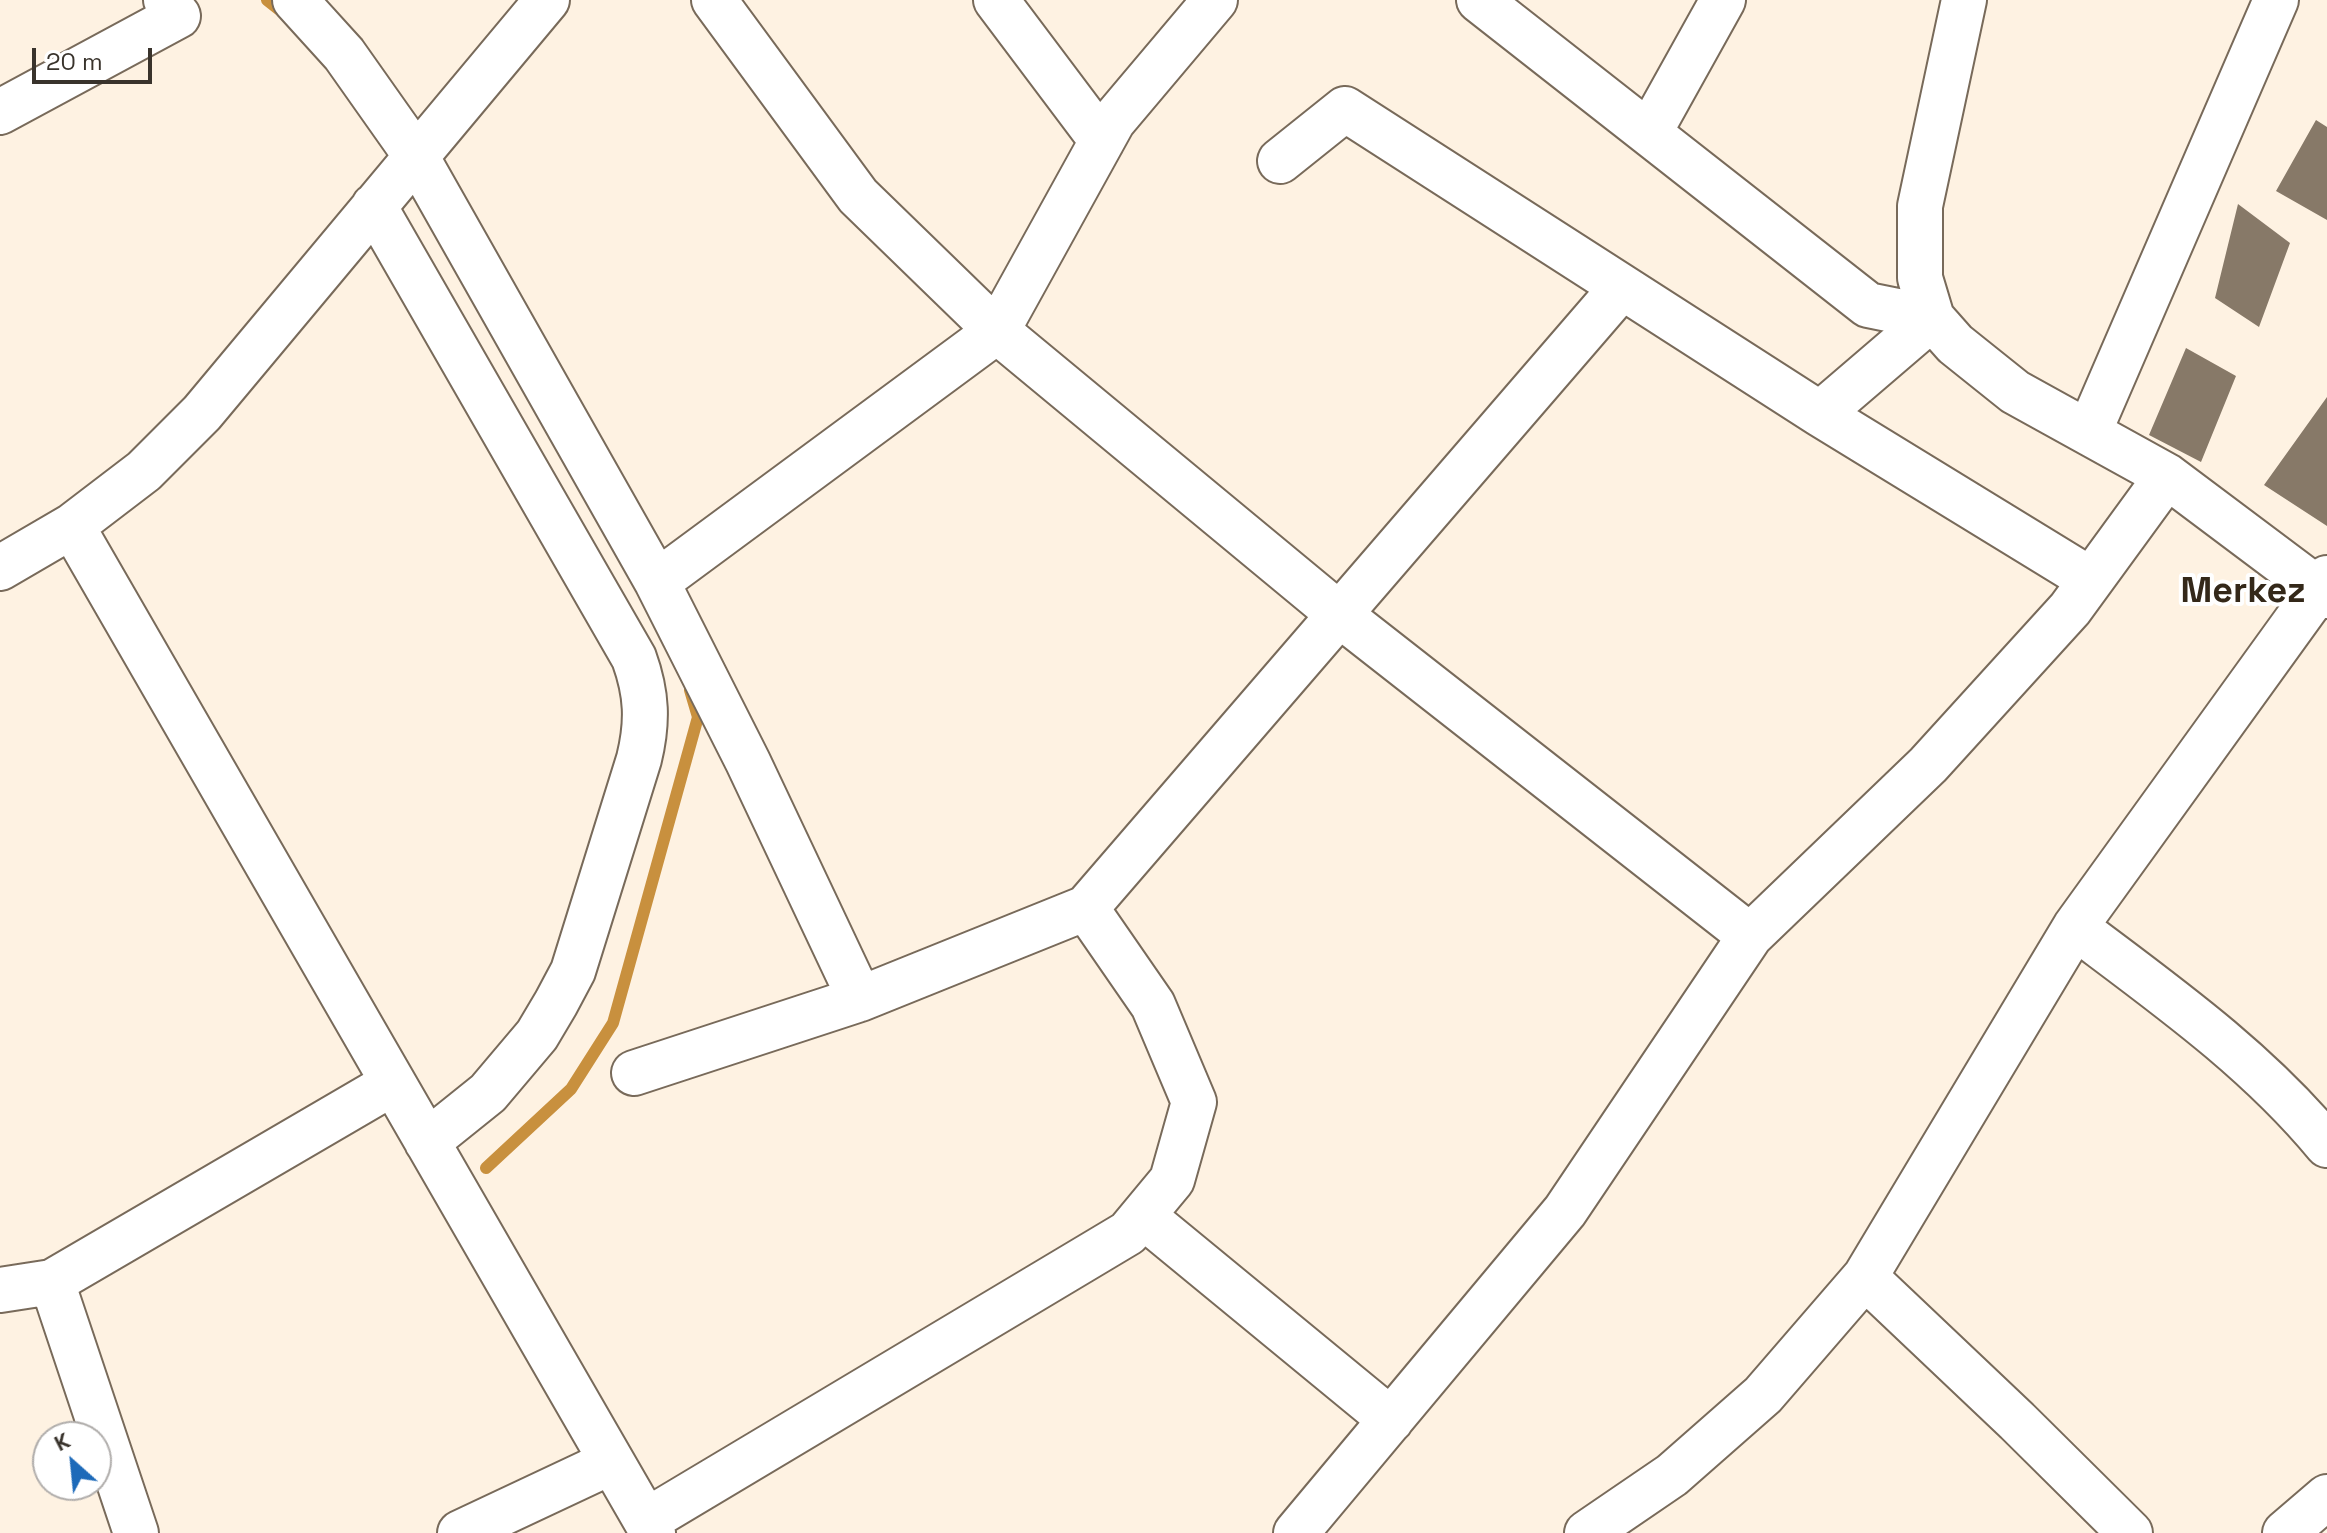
<!DOCTYPE html>
<html>
<head>
<meta charset="utf-8">
<style>
	body { margin:0 }
	#map { position:relative; width:2327px; height:1533px; overflow:hidden; background:#fef2e2; font-family:"Space Grotesk",sans-serif }
	canvas { display:block }
	.north { position:absolute; left:32px; top:1421px; width:80px; height:80px; box-sizing:border-box; background:#fff; border:2px solid #b0adab; border-radius:50%; rotate:333deg; font-size:22px; font-weight:700; line-height:32px; text-align:center; color:#39332c }
	.north::after { content:''; display:block; margin:auto; width:28px; height:36px; background:#1d6ab9; clip-path:polygon(50% 0,100% 100%,50% 72%,0 100%) }
	.scale { position:absolute; left:32px; top:48px; width:120px; height:36px; box-sizing:border-box; border:4px solid #39332c; border-top:0; padding-left:10px; font-size:24px; line-height:28px; white-space:nowrap; color:#39332c; -webkit-text-stroke:6px #fff; paint-order:stroke }
</style>
</head>
<body>
<div id="map">
<canvas width="2327" height="1533"></canvas>
<div class="north">K</div>
<div class="scale">20 m</div>
</div>
<script>
const context = document.querySelector('canvas').getContext('2d');
context.lineJoin = 'round';
function stroke(path, color, width, dash) { context.strokeStyle = color; context.lineWidth = width; context.lineCap = dash ? 'butt' : 'round'; context.setLineDash(dash || []); context.stroke(path); }
function paint(path, color) { context.fillStyle = color; context.fill(path, 'evenodd'); }
function drawText(font, color, halo, rows, align = 'center') {
  context.font = font + ' "Space Grotesk",sans-serif'; context.lineWidth = 8; context.setLineDash([]); context.textBaseline = 'middle'; context.strokeStyle = halo; context.fillStyle = color; for (const [text, x, y, turn = 0] of rows) {
    context.save(); context.translate(x, y); context.rotate((+turn || 0) * Math.PI / 180); context.textAlign = isNaN(turn) ? turn : align; if (halo) context.strokeText(text, 0, 0); context.fillText(text, 0, 0); context.restore();
  }
}
const stream = new Path2D(`
	M267,0L286,15
	M486,1168L571,1089L613,1023L698,717L690,690`);
const building = new Path2D(`
	M2316,120L2327,127V220L2276,191Z
	M2238,204L2290,243L2259,327L2215,298Z
	M2186,348L2236,376L2201,462L2149,435Z
	M2327,397V526L2264,485Z`);
const minor = new Path2D(`
	M295,0L344,54L416,156L657,582L748,762L860,999
	M714,0L858,196L997,331L1340,615L1750,936
	M996,0L1102,141
	M1479,0L1868,305L1932,318L1820,414
	M1964,0L1920,206V278L1932,318L1955,344L2015,392L2167,476L2327,596
	M0,112L178,16L166,0
	M1649,133L1723,0
	M1280,161L1345,109L1820,414L2091,580
	M374,206L634,658C647,694 648,722 639,759L573,971L556,1003L537,1035L488,1093L427,1142
	M2089,432L2276,0
	M72,526L653,1533
	M0,568L72,526L144,471L202,413L547,0
	M657,582L997,331L1113,121L1215,0
	M2075,927C2164,994 2256,1059 2327,1145
	M634,1073L860,999L1086,908L1622,287
	M1143,1216L1391,1420
	M1865,1277L2017,1421L2130,1533
	M52,1282L136,1533
	M0,1290L52,1282L393,1083
	M646,1521L1128,1233L1172,1180L1194,1102L1153,1005L1086,908
	M460,1533L611,1462
	M1296,1533L1565,1211L1750,936L1928,765L2070,609L2167,476
	M1587,1533L1672,1475L1763,1395L1865,1277L2075,927L2327,578
	M2285,1533L2327,1497`);
const districtNames = [
	["Merkez",2243,592]
];
stroke(stream, '#c8903e', 12);
paint(building, '#877968');
stroke(minor, '#786a5a', 48);
stroke(minor, '#fff', 44);
drawText('bold 36px', '#342819', '#fff', districtNames);
</script>
</body>
</html>
